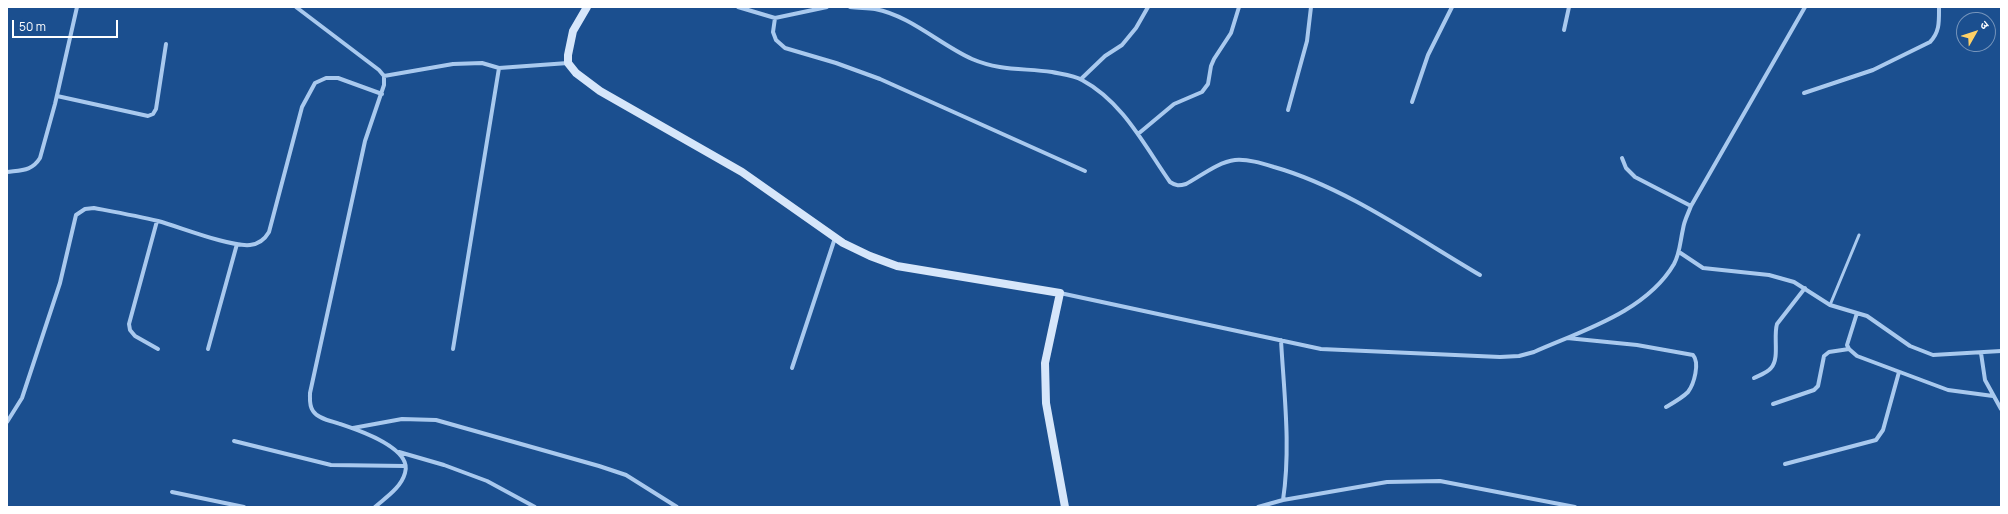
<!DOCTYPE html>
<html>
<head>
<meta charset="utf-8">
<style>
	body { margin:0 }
	#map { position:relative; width:2008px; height:514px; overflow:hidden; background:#1b4f8f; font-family:Manrope,"Noto Sans Devanagari",sans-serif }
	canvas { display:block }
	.frame { position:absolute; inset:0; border:8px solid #fff; pointer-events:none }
	.north { position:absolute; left:1956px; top:12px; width:40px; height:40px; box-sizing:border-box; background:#1b4f8f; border:1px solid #7695bc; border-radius:50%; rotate:51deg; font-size:11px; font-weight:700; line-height:16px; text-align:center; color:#fff }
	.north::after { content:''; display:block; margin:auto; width:14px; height:18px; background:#ffd166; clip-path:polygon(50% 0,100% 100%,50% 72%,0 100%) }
	.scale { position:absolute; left:12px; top:20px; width:106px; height:18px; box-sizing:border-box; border:2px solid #fff; border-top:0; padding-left:5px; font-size:12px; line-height:14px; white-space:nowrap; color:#fff; -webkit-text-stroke:3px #1b4f8f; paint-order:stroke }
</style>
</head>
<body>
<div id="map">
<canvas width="2008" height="514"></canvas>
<div class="frame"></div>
<div class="north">उ</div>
<div class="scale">50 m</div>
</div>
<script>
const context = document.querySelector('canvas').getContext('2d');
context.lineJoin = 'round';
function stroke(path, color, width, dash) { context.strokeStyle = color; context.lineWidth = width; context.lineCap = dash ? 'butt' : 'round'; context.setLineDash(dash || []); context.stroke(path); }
const lane = new Path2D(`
	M1830,305L1859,235`);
const street = new Path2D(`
	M296,7L379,70L384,76V85L365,141L310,393C310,399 309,406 313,411C318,419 332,421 340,424C358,430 413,448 405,473C401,488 385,498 375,507
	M738,7L775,18L827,7
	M850,7C858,8 867,8 875,9C911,16 939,44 972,59C1000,71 1024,68 1052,72C1061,74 1074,75 1082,80C1123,102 1144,145 1170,182C1176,186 1179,186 1186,184C1201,176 1218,162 1235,160C1248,159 1261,163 1274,167C1345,187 1415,237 1480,275
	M775,18L773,32L776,40L785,48L836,63L880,79L1085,171
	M1564,30L1569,7
	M384,76L453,64L482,63L499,68L568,63
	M1081,79L1105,56L1122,45L1136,28L1148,7
	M1804,93L1873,70L1930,42C1940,32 1939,21 1939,7
	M57,96L148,116L153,114L156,109L166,44
	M1412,102L1428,55L1452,7
	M1288,110L1307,41L1311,7
	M1138,134L1174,104L1202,92L1208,84L1211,66L1214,59L1231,33L1239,7
	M1622,158L1626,168L1635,177L1691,206
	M7,172C22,170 32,171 40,158L55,104L77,7
	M157,221L129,324L130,330L135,336L158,349
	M1679,252L1703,268L1769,275L1794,282L1830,305L1867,316L1910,346L1933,355L2001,351
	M1060,293L1321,349L1500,357L1519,356L1534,352C1581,331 1646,312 1674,264C1680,253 1680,242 1683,229C1684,221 1688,214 1691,206L1805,7
	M1857,313L1847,345L1849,349L1857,356L1948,390L1993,396
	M1567,338L1637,345L1693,355C1700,363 1694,384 1688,392C1682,398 1673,403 1666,407
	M1281,340C1284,394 1291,447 1283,500
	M208,349L237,244
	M453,349L499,68
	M1981,353L1985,380L2001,409
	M792,368L835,238
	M1754,378C1760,375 1767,373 1771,368C1780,358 1773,337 1777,324L1805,288
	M1773,404L1814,390L1818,386L1824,356L1829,352L1849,349
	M7,422L22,398L60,283L76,215L85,209L94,208C115,212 137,216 158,221C180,227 230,247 250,245C259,244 265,239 269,232L302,107L315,83L326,78H338L382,94
	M353,428L402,419L436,420L599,466L626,475L677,507
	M234,441L331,465L405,466
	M399,452L444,465L487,481L535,507
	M1785,464L1876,440L1883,430L1899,372
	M172,492L244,507
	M1258,507L1283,500L1387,482L1440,481L1575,507`);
const secondary = new Path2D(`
	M587,7L573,31L568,55V63L576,73L600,91L742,172L843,243L870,256L897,266L1060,293L1045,363L1046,403L1065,507`);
stroke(lane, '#a9c9ee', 3);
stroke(street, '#a9c9ee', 4);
stroke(secondary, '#d6e6fa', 8);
</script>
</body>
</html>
